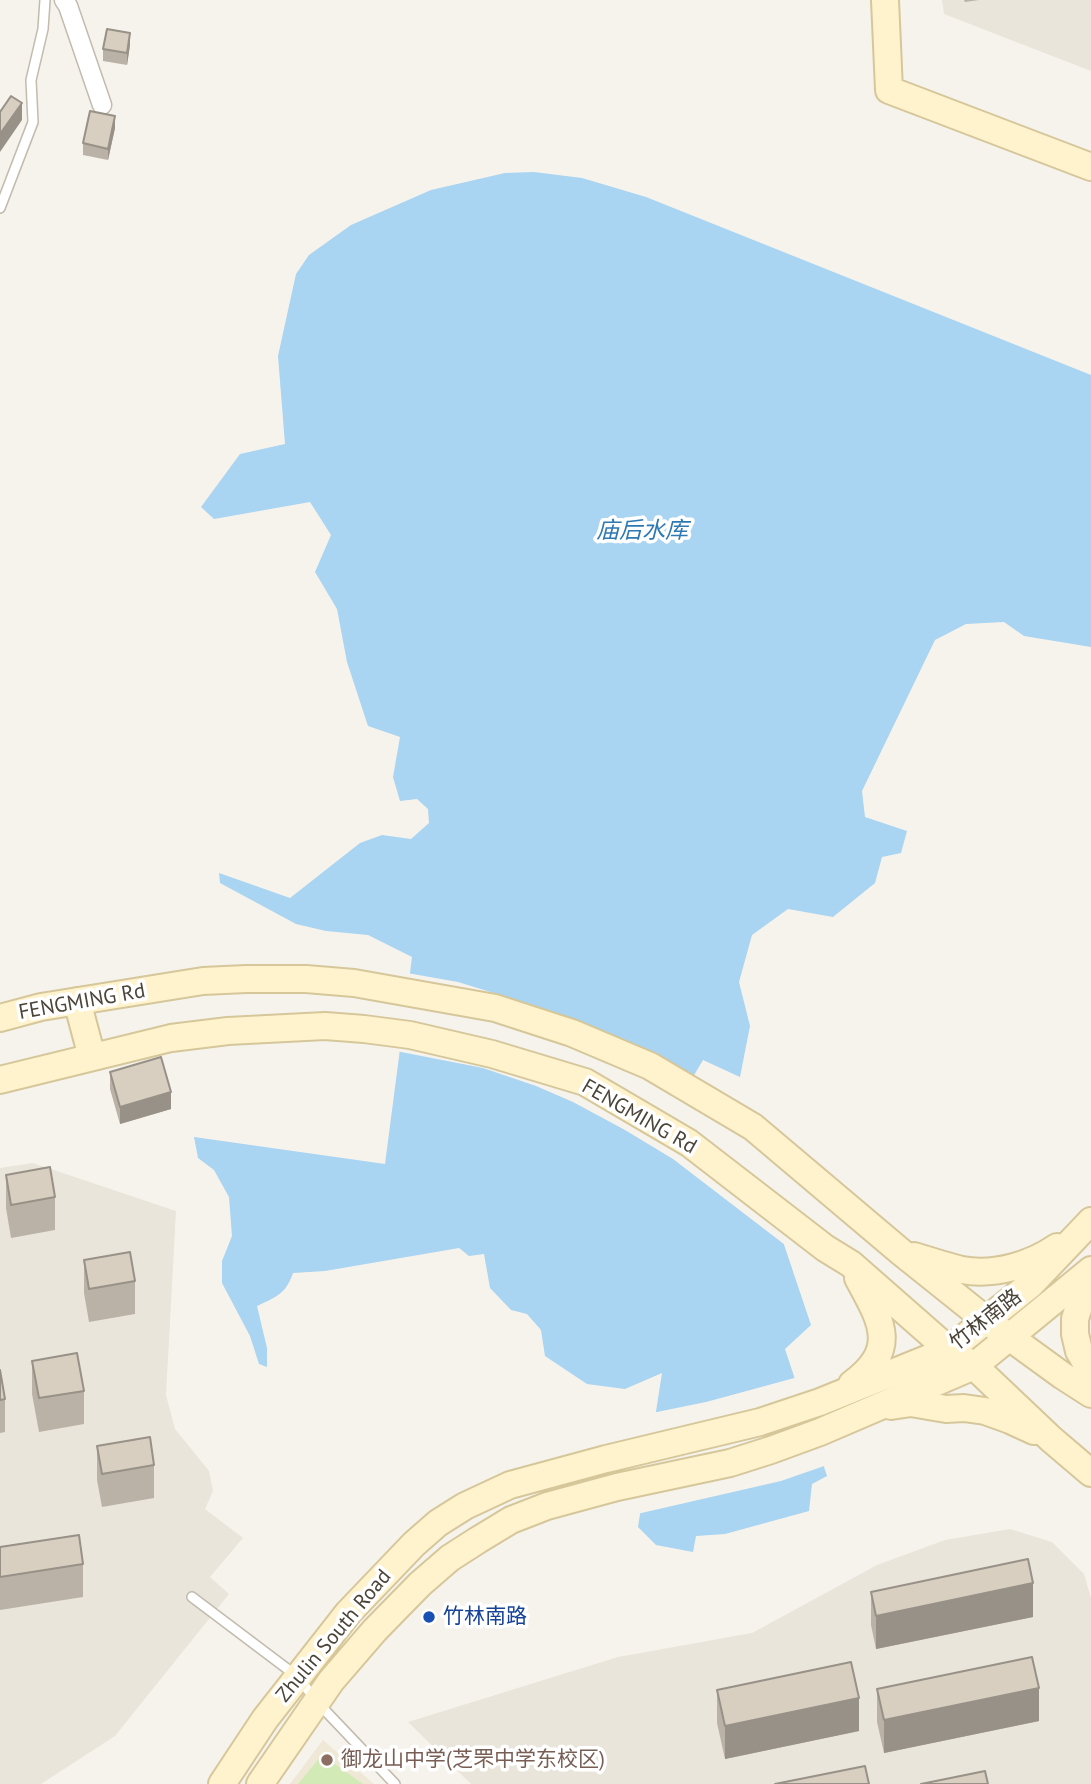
<!DOCTYPE html>
<html>
<head>
<meta charset="utf-8">
<style>
	body { margin:0 }
	canvas { display:block; background:#f6f3ec }
</style>
</head>
<body>
<canvas width="1091" height="1784"></canvas>
<script>
const context = document.querySelector('canvas').getContext('2d');
context.lineJoin = 'round';
function paint(path, color) { context.fillStyle = color; context.fill(path, 'evenodd'); }
function stroke(path, color, width, dash) { context.strokeStyle = color; context.lineWidth = width; context.lineCap = dash ? 'butt' : 'round'; context.setLineDash(dash || []); context.stroke(path); }
function drawText(font, color, halo, rows, align = 'center') {
  context.font = font + ' "PT Sans","Noto Sans SC",sans-serif'; context.lineWidth = 7; context.setLineDash([]); context.textBaseline = 'middle'; context.strokeStyle = halo; context.fillStyle = color; for (const [text, x, y, turn = 0] of rows) {
    context.save(); context.translate(x, y); context.rotate((+turn || 0) * Math.PI / 180); context.textAlign = isNaN(turn) ? turn : align; if (halo) context.strokeText(text, 0, 0); context.fillText(text, 0, 0); context.restore();
  }
}
const residential = new Path2D(`
	M942,0H1091V71L944,14Z
	M33,1163L176,1211L166,1395L175,1429L209,1471L213,1491L205,1509L243,1538L210,1577L229,1594L115,1736L41,1784H0V1168Z
	M1010,1529L1052,1542L1084,1574L1091,1598V1784H471L408,1722L618,1657L752,1633L877,1565L945,1540Z`);
const education = new Path2D(`
	M323,1740L374,1784H290Z`);
const green = new Path2D(`
	M322,1755L363,1784H298Z`);
const water = new Path2D(`
	M534,172L582,178L646,197L1091,375V647L1024,636L1004,622L966,624L935,640L862,791L865,817L907,831L901,853L882,857L875,883L833,917L788,909L752,935L739,982L750,1026L740,1077L703,1060L693,1077L761,1176L811,1325L785,1349L827,1476L812,1484L809,1511L725,1534L696,1536L693,1552L656,1545L638,1527L662,1373L625,1389L587,1384L545,1356L541,1330L527,1314L511,1310L490,1288L484,1254L469,1256L459,1248L325,1271L293,1273C286,1294 276,1297 257,1306L267,1348V1367L259,1364L250,1336L222,1283V1261L232,1236L229,1197L214,1170L198,1158L194,1137L385,1164L412,957L368,935L326,931L296,924L220,883L219,873L290,898L360,843L382,835L411,839L429,823L428,809L417,799L400,801L393,777L400,737L368,726L347,662L337,609L315,572L331,535L310,502L214,519L201,507L240,454L285,444L278,356L296,274L309,255L351,225L431,190L505,173Z`);
const pier = new Path2D(`
	M407,973L458,982L536,1006L609,1034L709,1095L764,1174L789,1248L673,1159L625,1130L573,1102L536,1086L483,1068L396,1051Z
	M798,1377L827,1465L781,1481L637,1514L652,1413L706,1402Z`);
const lane = new Path2D(`
	M0,208L33,122L31,80L43,29L45,0
	M192,1597L298,1677L317,1702L395,1784`);
const street = new Path2D(`
	M64,0L68,6L102,105`);
const secondary = new Path2D(`
	M885,0L889,90L1091,167
	M77,1001L92,1057
	M0,1018L41,1007L203,981L246,979H306L354,983L495,1008L572,1033L650,1066L753,1127L901,1252L986,1320L1063,1376L1091,1394
	M0,1080L171,1038L228,1031L325,1026L364,1029L410,1035L492,1054L585,1082L689,1143L825,1248L851,1264L949,1350L974,1366L1051,1439L1091,1473
	M914,1256C930,1261 946,1266 962,1270C994,1276 1031,1265 1057,1247
	M1091,1278L1084,1290L1075,1319V1334L1079,1351L1091,1371
	M852,1384C899,1349 882,1322 858,1278
	M891,1406L911,1403L946,1409L964,1408L985,1411L1010,1420L1034,1431
	M222,1784L265,1719L348,1613L414,1544L438,1523L465,1506L510,1485L606,1459L760,1422L820,1402L949,1350L1031,1284L1091,1221
	M260,1784L331,1681L375,1630L420,1584L450,1558L478,1540L511,1520L547,1506L617,1487L730,1463L771,1450L820,1432L974,1366L1091,1270`);
const wall = new Path2D(`
	M964,0H979L965,2Z
	M130,45L127,65L103,61V49Z
	M115,128L108,160L83,155V143Z
	M110,1072L171,1109L120,1124L110,1089Z
	M6,1175L55,1197V1230L11,1238L6,1208Z
	M84,1260L135,1281V1314L89,1322L84,1293Z
	M32,1361L84,1391V1424L39,1432L32,1394Z
	M0,1370L5,1399V1432L0,1433Z
	M97,1446L154,1465V1498L102,1507L97,1480Z
	M0,1547L83,1564V1597L0,1610Z
	M871,1592L1033,1617L876,1649L871,1625Z
	M877,1689L1039,1721L884,1753L877,1722Z
	M717,1690L859,1731L725,1759L717,1723Z`);
const shadedWall = new Path2D(`
	M130,33V45L127,65V53Z
	M22,103V120L0,152V134Z
	M115,116V128L108,160V149Z
	M171,1092V1109L120,1124V1107Z
	M1033,1583V1617L876,1649V1616Z
	M1039,1688V1721L884,1753V1720Z
	M859,1698V1731L725,1759V1726Z`);
const building = new Path2D(`
	M107,29L130,33L127,53L103,49Z
	M11,96L22,103L0,134V112Z
	M90,111L115,116L108,149L83,143Z
	M161,1057L171,1092L120,1107L110,1072Z
	M50,1167L55,1197L11,1205L6,1175Z
	M130,1252L135,1281L89,1289L84,1260Z
	M77,1353L84,1391L39,1398L32,1361Z
	M0,1370L5,1399L0,1400Z
	M150,1437L154,1465L102,1474L97,1446Z
	M79,1535L83,1564L0,1577V1547Z
	M1028,1559L1033,1583L876,1616L871,1592Z
	M1032,1657L1039,1688L884,1720L877,1689Z
	M851,1662L859,1698L725,1726L717,1690Z
	M865,1766L869,1784H775Z
	M985,1771L988,1784H921Z`);
const markers = [
	[429,1617,7,"#1a4fb4"],
	[327,1760,7,"#8d6e63"]
];
const streetNames = [
	["FENGMING Rd",82,1002,-10],
	["FENGMING Rd",639,1117,30],
	["竹林南路",986,1320,-38],
	["Zhulin South Road",334,1636,-50]
];
const transitNames = [
	["竹林南路",443,1617]
];
const educationNames = [
	["御龙山中学(芝罘中学东校区)",341,1760]
];
const waterNames = [
	["庙后水库",642,531]
];
paint(residential, '#eae5da');
paint(education, '#efe8d6');
paint(green, '#d2eab5');
paint(water, '#a9d4f2');
paint(pier, '#f6f3ec');
stroke(lane, '#c2bbae', 12);
stroke(street, '#c2bbae', 21);
stroke(secondary, '#d6c79b', 30);
stroke(lane, '#fff', 9);
stroke(street, '#fff', 18);
stroke(secondary, '#fff3cd', 26);
paint(wall, '#bab2a6');
paint(shadedWall, '#979187');
paint(building, '#d8cfc1');
stroke(building, '#979187', 2);
for (const [x, y, r, color] of markers) { const dot = new Path2D(); dot.arc(x, y, r, 0, 2 * Math.PI); context.fillStyle = color; context.fill(dot); stroke(dot, '#fff', 2.5); }
drawText('21px', '#4b4439', '#fff', streetNames);
drawText('21px', '#164399', '#fff', transitNames, 'left');
drawText('21px', '#785e54', '#fff', educationNames, 'left');
drawText('italic 23px', '#2e7ab2', '#fff', waterNames);
</script>
</body>
</html>
